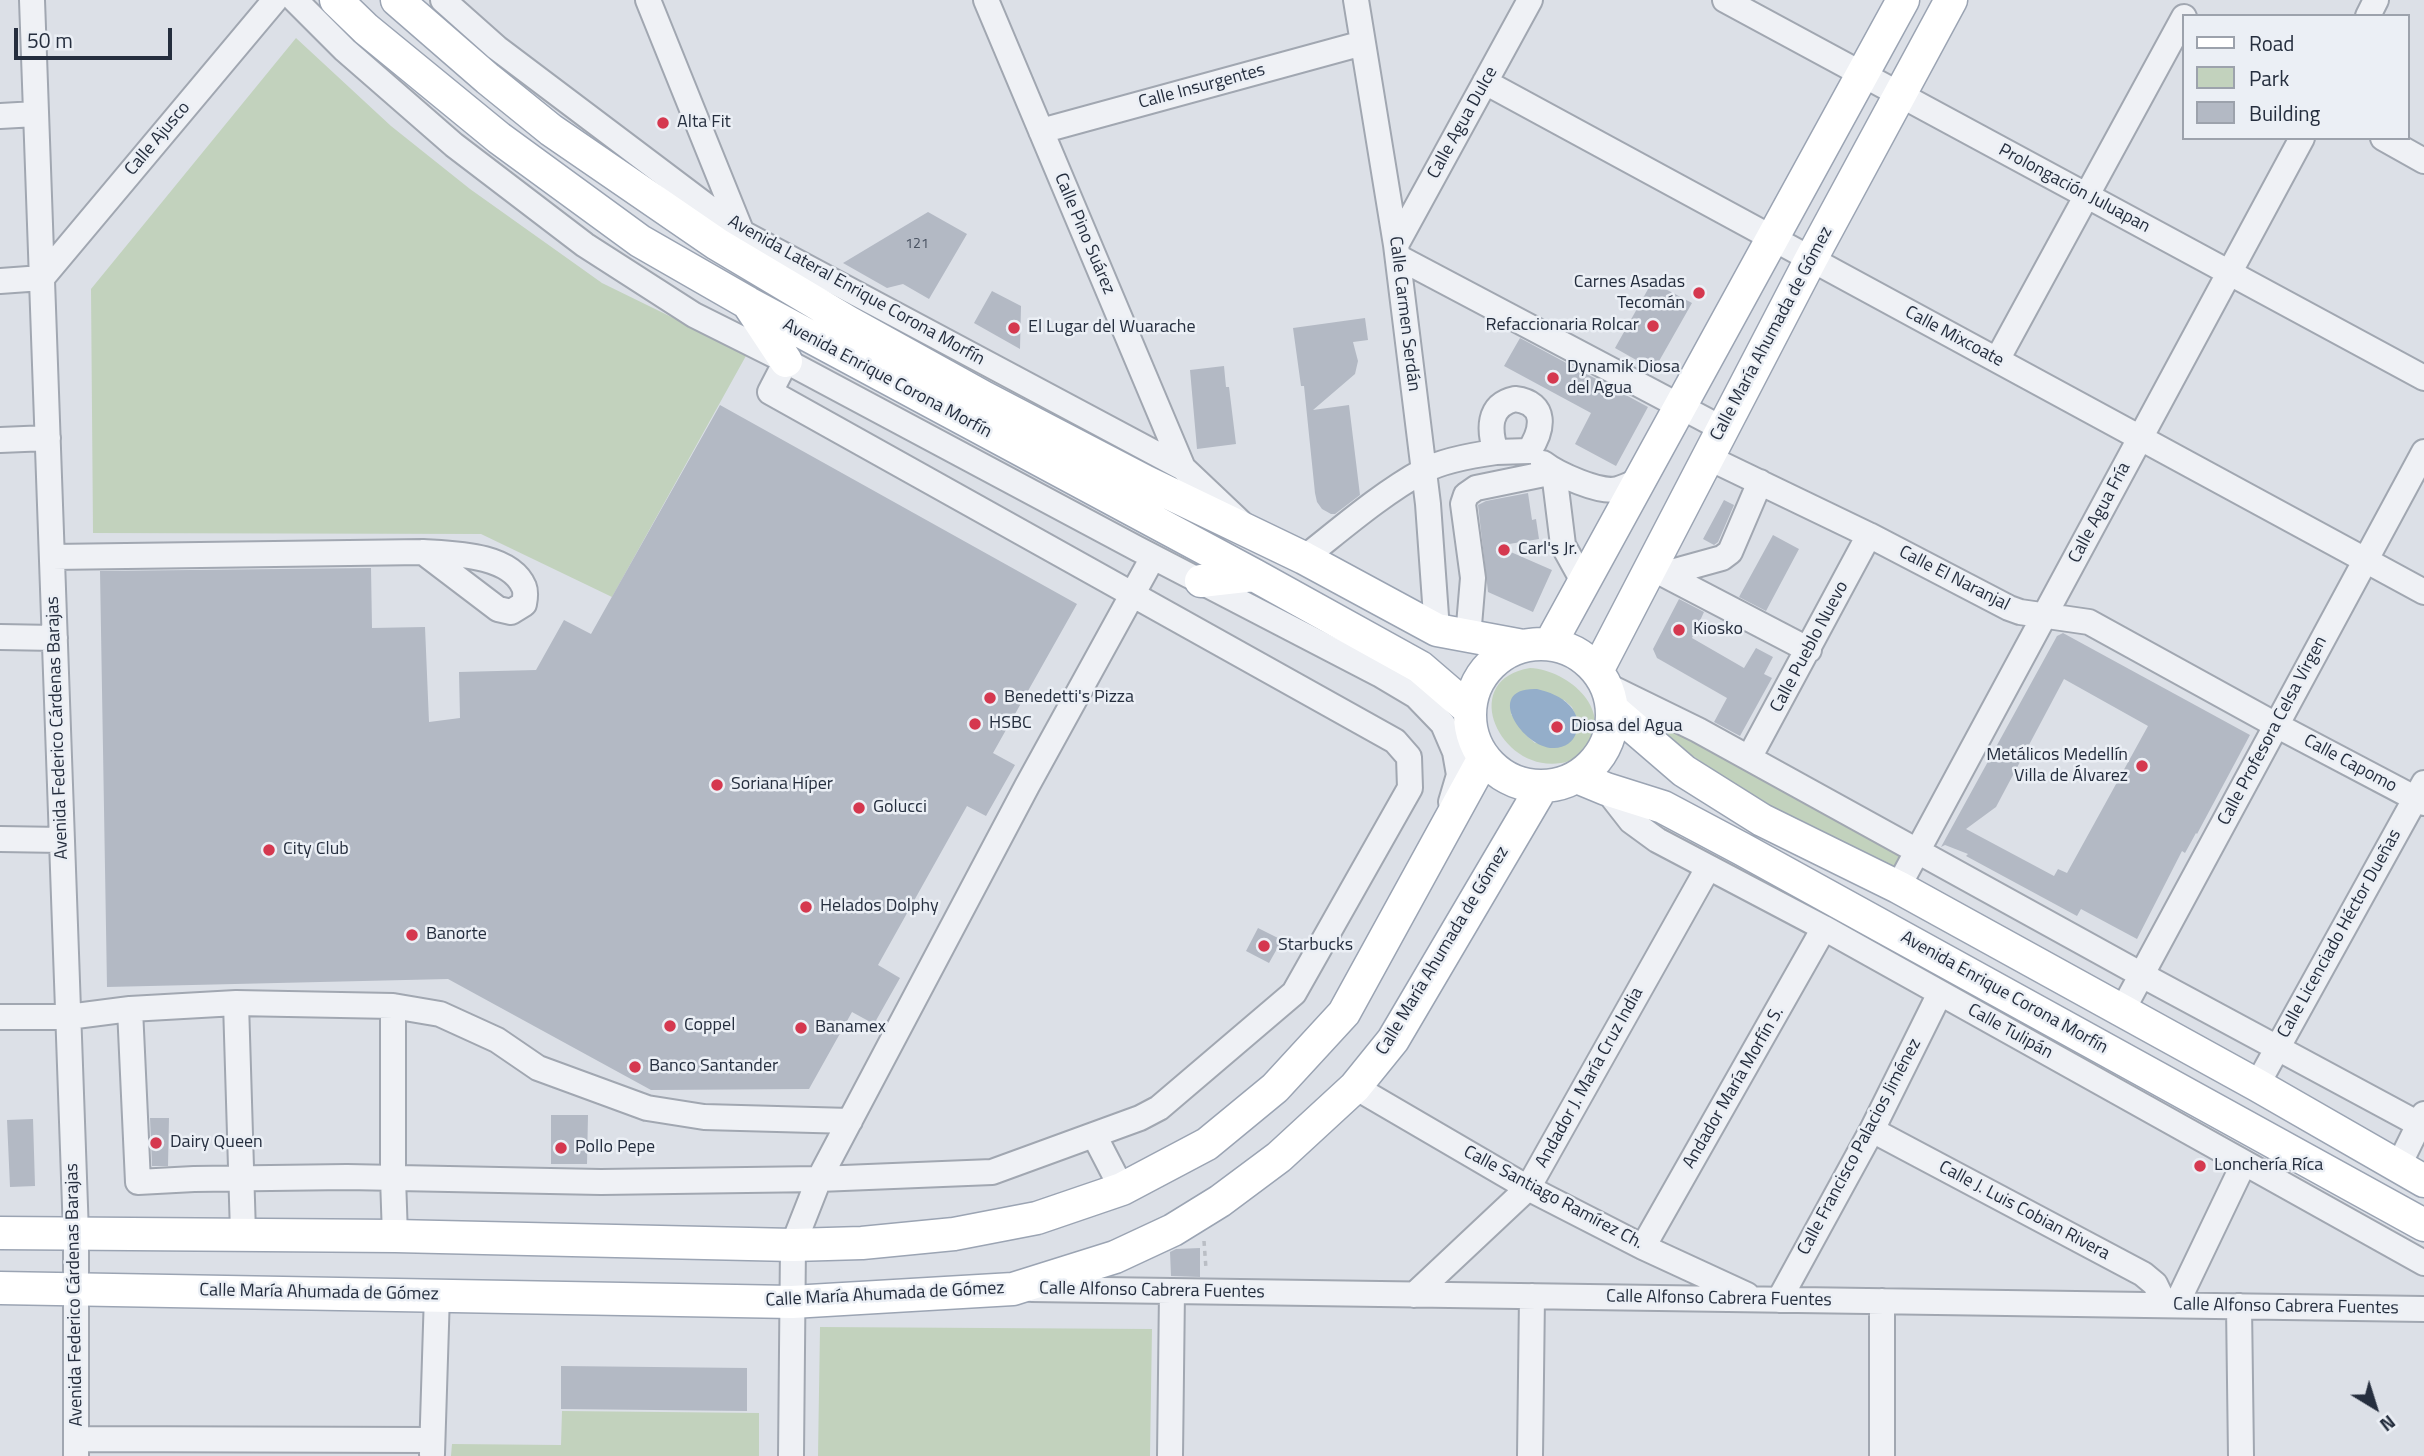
<!DOCTYPE html>
<html>
<head>
<meta charset="utf-8">
<style>
	body { margin:0 }
	#map { position:relative; width:2424px; height:1456px; overflow:hidden; background:#dce0e7; font-family:"Titillium Web",sans-serif }
	canvas { display:block }
	.legend { position:absolute; left:2182px; top:14px; width:228px; height:126px; box-sizing:border-box; background:#ebeff5; border:2px solid #9ca2ac; margin:0; padding:9px 12px; list-style:none; font-size:21px; color:#252e3e }
	.legend li { display:flex; align-items:center; gap:14px; height:35px }
	.legend b { width:35px; border:2px solid #9ca2ac }
	.north { position:absolute; left:2340px; top:1372px; width:70px; height:70px; -webkit-text-stroke:5px #ebeff5; paint-order:stroke; rotate:142deg; font-size:19px; font-weight:700; line-height:28px; text-align:center; color:#252e3e }
	.north::after { content:''; display:block; margin:auto; width:24px; height:32px; background:#252e3e; clip-path:polygon(50% 0,100% 100%,50% 72%,0 100%) }
	.scale { position:absolute; left:14px; top:28px; width:158px; height:32px; box-sizing:border-box; border:4px solid #252e3e; border-top:0; padding-left:9px; font-size:21px; line-height:24px; white-space:nowrap; color:#252e3e; -webkit-text-stroke:5px #ebeff5; paint-order:stroke }
</style>
</head>
<body>
<div id="map">
<canvas width="2424" height="1456"></canvas>
<ul class="legend">
<li><b style="height:9px;background:#fff"></b>Road</li>
<li><b style="height:19px;background:#c2d2bd"></b>Park</li>
<li><b style="height:19px;background:#b3b9c4"></b>Building</li>
</ul>
<div class="north">N</div>
<div class="scale">50 m</div>
</div>
<script>
const context = document.querySelector('canvas').getContext('2d');
context.lineJoin = 'round';
function paint(path, color) { context.fillStyle = color; context.fill(path, 'evenodd'); }
function stroke(path, color, width, dash) { context.strokeStyle = color; context.lineWidth = width; context.lineCap = dash ? 'butt' : 'round'; context.setLineDash(dash || []); context.stroke(path); }
function drawText(font, color, halo, rows, align = 'center') {
  context.font = font + ' "Titillium Web",sans-serif'; context.lineWidth = 5; context.setLineDash([]); context.textBaseline = 'middle'; context.strokeStyle = halo; context.fillStyle = color; for (const [text, x, y, turn = 0] of rows) {
    context.save(); context.translate(x, y); context.rotate((+turn || 0) * Math.PI / 180); context.textAlign = isNaN(turn) ? turn : align; if (halo) context.strokeText(text, 0, 0); context.fillText(text, 0, 0); context.restore();
  }
}
const green = new Path2D(`
	M296,38L391,126L470,189L602,283L747,354L612,597L481,534L93,533L91,289Z
	M1530,668C1569,670 1617,712 1584,750C1578,757 1570,762 1561,763C1500,773 1457,680 1530,668ZM1564,700L1572,707L1578,722L1535,743L1527,736L1511,714Z
	M1665,721L1903,857L1893,874L1773,811L1664,736L1662,728Z
	M820,1327L1152,1329L1150,1456H818Z
	M562,1411L759,1413V1456H451L452,1444L561,1445Z`);
const water = new Path2D(`
	M1537,689C1549,692 1561,696 1570,706C1585,722 1577,748 1554,748C1523,749 1482,687 1537,689Z`);
const building = new Path2D(`
	M928,212L967,234L929,299L903,284L887,288L843,263Z
	M1652,282L1692,303L1654,370L1615,348Z
	M992,291L1021,306L1020,349L974,323Z
	M1365,318L1368,340L1353,342L1358,361L1355,374L1313,410L1349,405L1360,495L1335,514H1331L1322,509L1317,502L1315,493L1304,386H1301L1293,328Z
	M1520,338L1648,407L1616,466L1575,444L1591,413L1504,366Z
	M1224,366L1226,387H1229L1236,444L1197,449L1190,370Z
	M720,405L1077,604L993,753L1015,765L986,816L967,806L878,965L900,978L874,1024L852,1012L809,1089L651,1090L448,979L107,987L100,571L371,568L372,628L425,627L429,722L460,718L459,672L536,670L564,620L591,634Z
	M1528,493L1532,520L1536,519L1539,539L1497,546L1552,570L1533,612L1488,592L1478,505L1486,501Z
	M1724,500L1734,505L1718,542L1714,545L1703,539Z
	M1773,535L1799,549L1766,611L1739,597Z
	M1679,599L1704,612L1692,638L1744,668L1756,648L1773,657L1764,674L1772,678L1740,736L1714,722L1727,698L1657,658L1653,649Z
	M2063,633L2250,735L2197,834L2196,833L2185,853L2182,851L2137,939L2081,909L2077,916L1966,856L1968,854L1945,845L1941,847L2057,636ZM2064,679L2148,726L2067,873L2058,869L2054,876L1966,829L1996,807Z
	M1258,928L1282,940L1269,963L1246,951Z
	M551,1115H588L587,1164H551Z
	M150,1118H169L168,1166H152Z
	M33,1119L35,1186L10,1187L7,1120Z
	M1200,1248V1277L1171,1276L1170,1252L1176,1249Z
	M561,1366L747,1368V1411L561,1409Z`);
const path = new Path2D(`
	M1204,1241L1206,1269`);
const minor = new Path2D(`
	M32,0L76,1233V1456
	M295,0L345,50L454,145L585,245L694,315L786,361L1136,548L1379,674L1420,667
	M443,0L497,48L741,232L1183,468L1240,522
	M648,0L742,233
	M986,0L1183,468
	M1356,0L1396,245L1428,504L1437,630
	M1725,0L2424,378
	M2368,16L2376,0
	M1485,82L2424,592
	M0,116L36,114
	M1041,131L1363,43
	M2383,138L2424,161
	M1396,245L1530,0
	M1398,257L1723,429
	M0,281L42,278L275,0
	M1997,360L2184,17
	M786,361L770,392L1395,741L1409,757L1410,788L1294,993L1159,1108L1140,1118L992,1172L819,1179L601,1182L347,1177L194,1179L138,1182L130,1009L236,1003L393,1006L440,1014L497,1040L538,1068L647,1108L704,1117L850,1121
	M1515,399C1548,403 1543,430 1529,451L1496,452C1489,431 1487,405 1515,399Z
	M0,440L48,438
	M1707,457L1869,535L2009,608L2020,612L2089,622L2276,725L2424,803
	M1543,463C1557,474 1601,494 1618,489C1625,487 1633,483 1640,480
	M52,557L423,552C453,554 510,554 524,587C526,592 525,599 524,604L511,612L498,609L423,552
	M1304,558C1341,529 1381,494 1423,471C1442,461 1474,455 1496,452
	M1650,567L1809,650
	M1664,574L1722,558L1730,552L1760,482
	M0,637L55,638
	M1468,637L1473,578L1463,504L1466,495L1476,488L1554,472L1563,545L1584,583
	M1379,674L1416,696L1443,724L1455,752L1459,775L1451,802
	M1606,685L1698,730L2142,975L2424,1127
	M1749,758L1869,535
	M1606,789L1631,821L1657,840L1824,928L2424,1263
	M0,839L62,840
	M1898,887L2302,138
	M236,1003L243,1233
	M393,1006V1178L395,1236
	M2122,1011L2424,452
	M0,1017H68L130,1009
	M2257,1085L2424,783
	M1355,1087L1528,1188L1643,1247L1747,1295
	M1872,1130L2143,1274L2155,1284L2165,1305
	M1094,1135L1122,1189
	M2398,1167L2424,1114
	M1643,1247L1824,928
	M1032,1289L2424,1309
	M1414,1295L1528,1188L1708,868
	M1779,1300L1872,1130L1940,993
	M1882,1301V1456
	M2176,1305L2244,1163
	M2239,1306L2241,1456
	M76,1439L432,1440
	M432,1454L437,1294
	M791,1456L793,1245L819,1179L1027,786L1153,557
	M1170,1456L1172,1291
	M1530,1456L1532,1296`);
const major = new Path2D(`
	M336,0L366,29L499,138L640,241L748,303L1254,575L1420,667L1470,710
	M397,0L488,79L551,130L717,244L848,322L985,398L1146,482L1304,558L1437,630L1523,646
	M749,305L786,361
	M1201,581L1254,575
	M1550,644L1903,0
	M1470 715a71 71 0 1 1 142 0a71 71 0 1 1-142 0Z
	M1597,671L1811,259L1951,0
	M1612,709L1684,771L1762,820L1898,887L2257,1085L2424,1181
	M1577,777L1606,789L1663,807L1742,849L2424,1225
	M0,1233L395,1236L793,1245L862,1243L954,1234L1037,1218L1122,1189L1207,1144L1275,1088L1344,1013L1484,758
	M0,1288L792,1302L1013,1289L1115,1257L1173,1230L1220,1201L1279,1157L1355,1087L1393,1040L1542,787`);
const markers = [
	[663,123,7,"#d5384f"],
	[1699,293,7,"#d5384f"],
	[1653,326,7,"#d5384f"],
	[1014,328,7,"#d5384f"],
	[1553,378,7,"#d5384f"],
	[1504,550,7,"#d5384f"],
	[1679,630,7,"#d5384f"],
	[990,698,7,"#d5384f"],
	[975,724,7,"#d5384f"],
	[1557,727,7,"#d5384f"],
	[2142,766,7,"#d5384f"],
	[717,785,7,"#d5384f"],
	[859,808,7,"#d5384f"],
	[269,850,7,"#d5384f"],
	[806,907,7,"#d5384f"],
	[412,935,7,"#d5384f"],
	[1264,946,7,"#d5384f"],
	[670,1026,7,"#d5384f"],
	[801,1028,7,"#d5384f"],
	[635,1067,7,"#d5384f"],
	[156,1143,7,"#d5384f"],
	[561,1148,7,"#d5384f"],
	[2200,1166,7,"#d5384f"]
];
const numberNames = [
	["121",917,245]
];
const streetNames = [
	["Calle Insurgentes",1202,87,-15],
	["Calle Agua Dulce",1463,123,-61],
	["Calle Ajusco",158,139,-50],
	["Prolongación Juluapan",2074,189,28],
	["Calle Pino Suárez",1084,234,67],
	["Avenida Lateral Enrique Corona Morfín",856,291,29],
	["Calle Carmen Serdán",1404,314,83],
	["Calle María Ahumada de Gómez",1772,334,-62],
	["Calle Mixcoate",1954,337,28],
	["Avenida Enrique Corona Morfín",887,379,28],
	["Calle Agua Fría",2100,513,-62],
	["Calle El Naranjal",1954,579,27],
	["Calle Pueblo Nuevo",1810,647,-62],
	["Avenida Federico Cárdenas Barajas",58,728,-92],
	["Calle Profesora Celsa Virgen",2273,731,-62],
	["Calle Capomo",2350,764,28],
	["Calle Licenciado Héctor Dueñas",2340,934,-61],
	["Calle María Ahumada de Gómez",1443,951,-59],
	["Avenida Enrique Corona Morfín",2004,993,29],
	["Calle Tulipán",2010,1032,29],
	["Andador J. María Cruz India",1590,1078,-61],
	["Andador María Morfín S.",1734,1088,-60],
	["Calle Francisco Palacios Jiménez",1860,1147,-62],
	["Calle Santiago Ramírez Ch.",1553,1198,28],
	["Calle J. Luis Cobian Rivera",2024,1211,28],
	["Calle Alfonso Cabrera Fuentes",1152,1291,1],
	["Calle María Ahumada de Gómez",319,1293,1],
	["Avenida Federico Cárdenas Barajas",75,1295,-91],
	["Calle María Ahumada de Gómez",885,1295,-3],
	["Calle Alfonso Cabrera Fuentes",1719,1299,1],
	["Calle Alfonso Cabrera Fuentes",2286,1307,1]
];
const poiNames = [
	["Alta Fit",677,123],
	["Carnes Asadas",1685,283,"right"],
	["Tecomán",1685,304,"right"],
	["Refaccionaria Rolcar",1639,326,"right"],
	["El Lugar del Wuarache",1028,328],
	["Dynamik Diosa",1567,368],
	["del Agua",1567,389],
	["Carl's Jr.",1518,550],
	["Kiosko",1693,630],
	["Benedetti's Pizza",1004,698],
	["HSBC",989,724],
	["Diosa del Agua",1571,727],
	["Metálicos Medellín",2128,756,"right"],
	["Villa de Álvarez",2128,777,"right"],
	["Soriana Híper",731,785],
	["Golucci",873,808],
	["City Club",283,850],
	["Helados Dolphy",820,907],
	["Banorte",426,935],
	["Starbucks",1278,946],
	["Coppel",684,1026],
	["Banamex",815,1028],
	["Banco Santander",649,1067],
	["Dairy Queen",170,1143],
	["Pollo Pepe",575,1148],
	["Lonchería Ríca",2214,1166]
];
paint(green, '#c2d2bd');
paint(water, '#94aeca');
paint(building, '#b3b9c4');
stroke(minor, '#a1a7b1', 28);
stroke(major, '#9ba4b3', 35);
stroke(path, '#babec5', 3.5, [5, 5]);
stroke(minor, '#eff1f5', 24);
stroke(major, '#fff', 32);
for (const [x, y, r, color] of markers) { const dot = new Path2D(); dot.arc(x, y, r, 0, 2 * Math.PI); context.fillStyle = color; context.fill(dot); stroke(dot, '#ebeff5', 2.5); }
drawText('14px', '#485160', null, numberNames);
drawText('18px', '#252e3e', '#ebeff5', streetNames);
drawText('18px', '#252e3e', '#ebeff5', poiNames, 'left');
</script>
</body>
</html>
